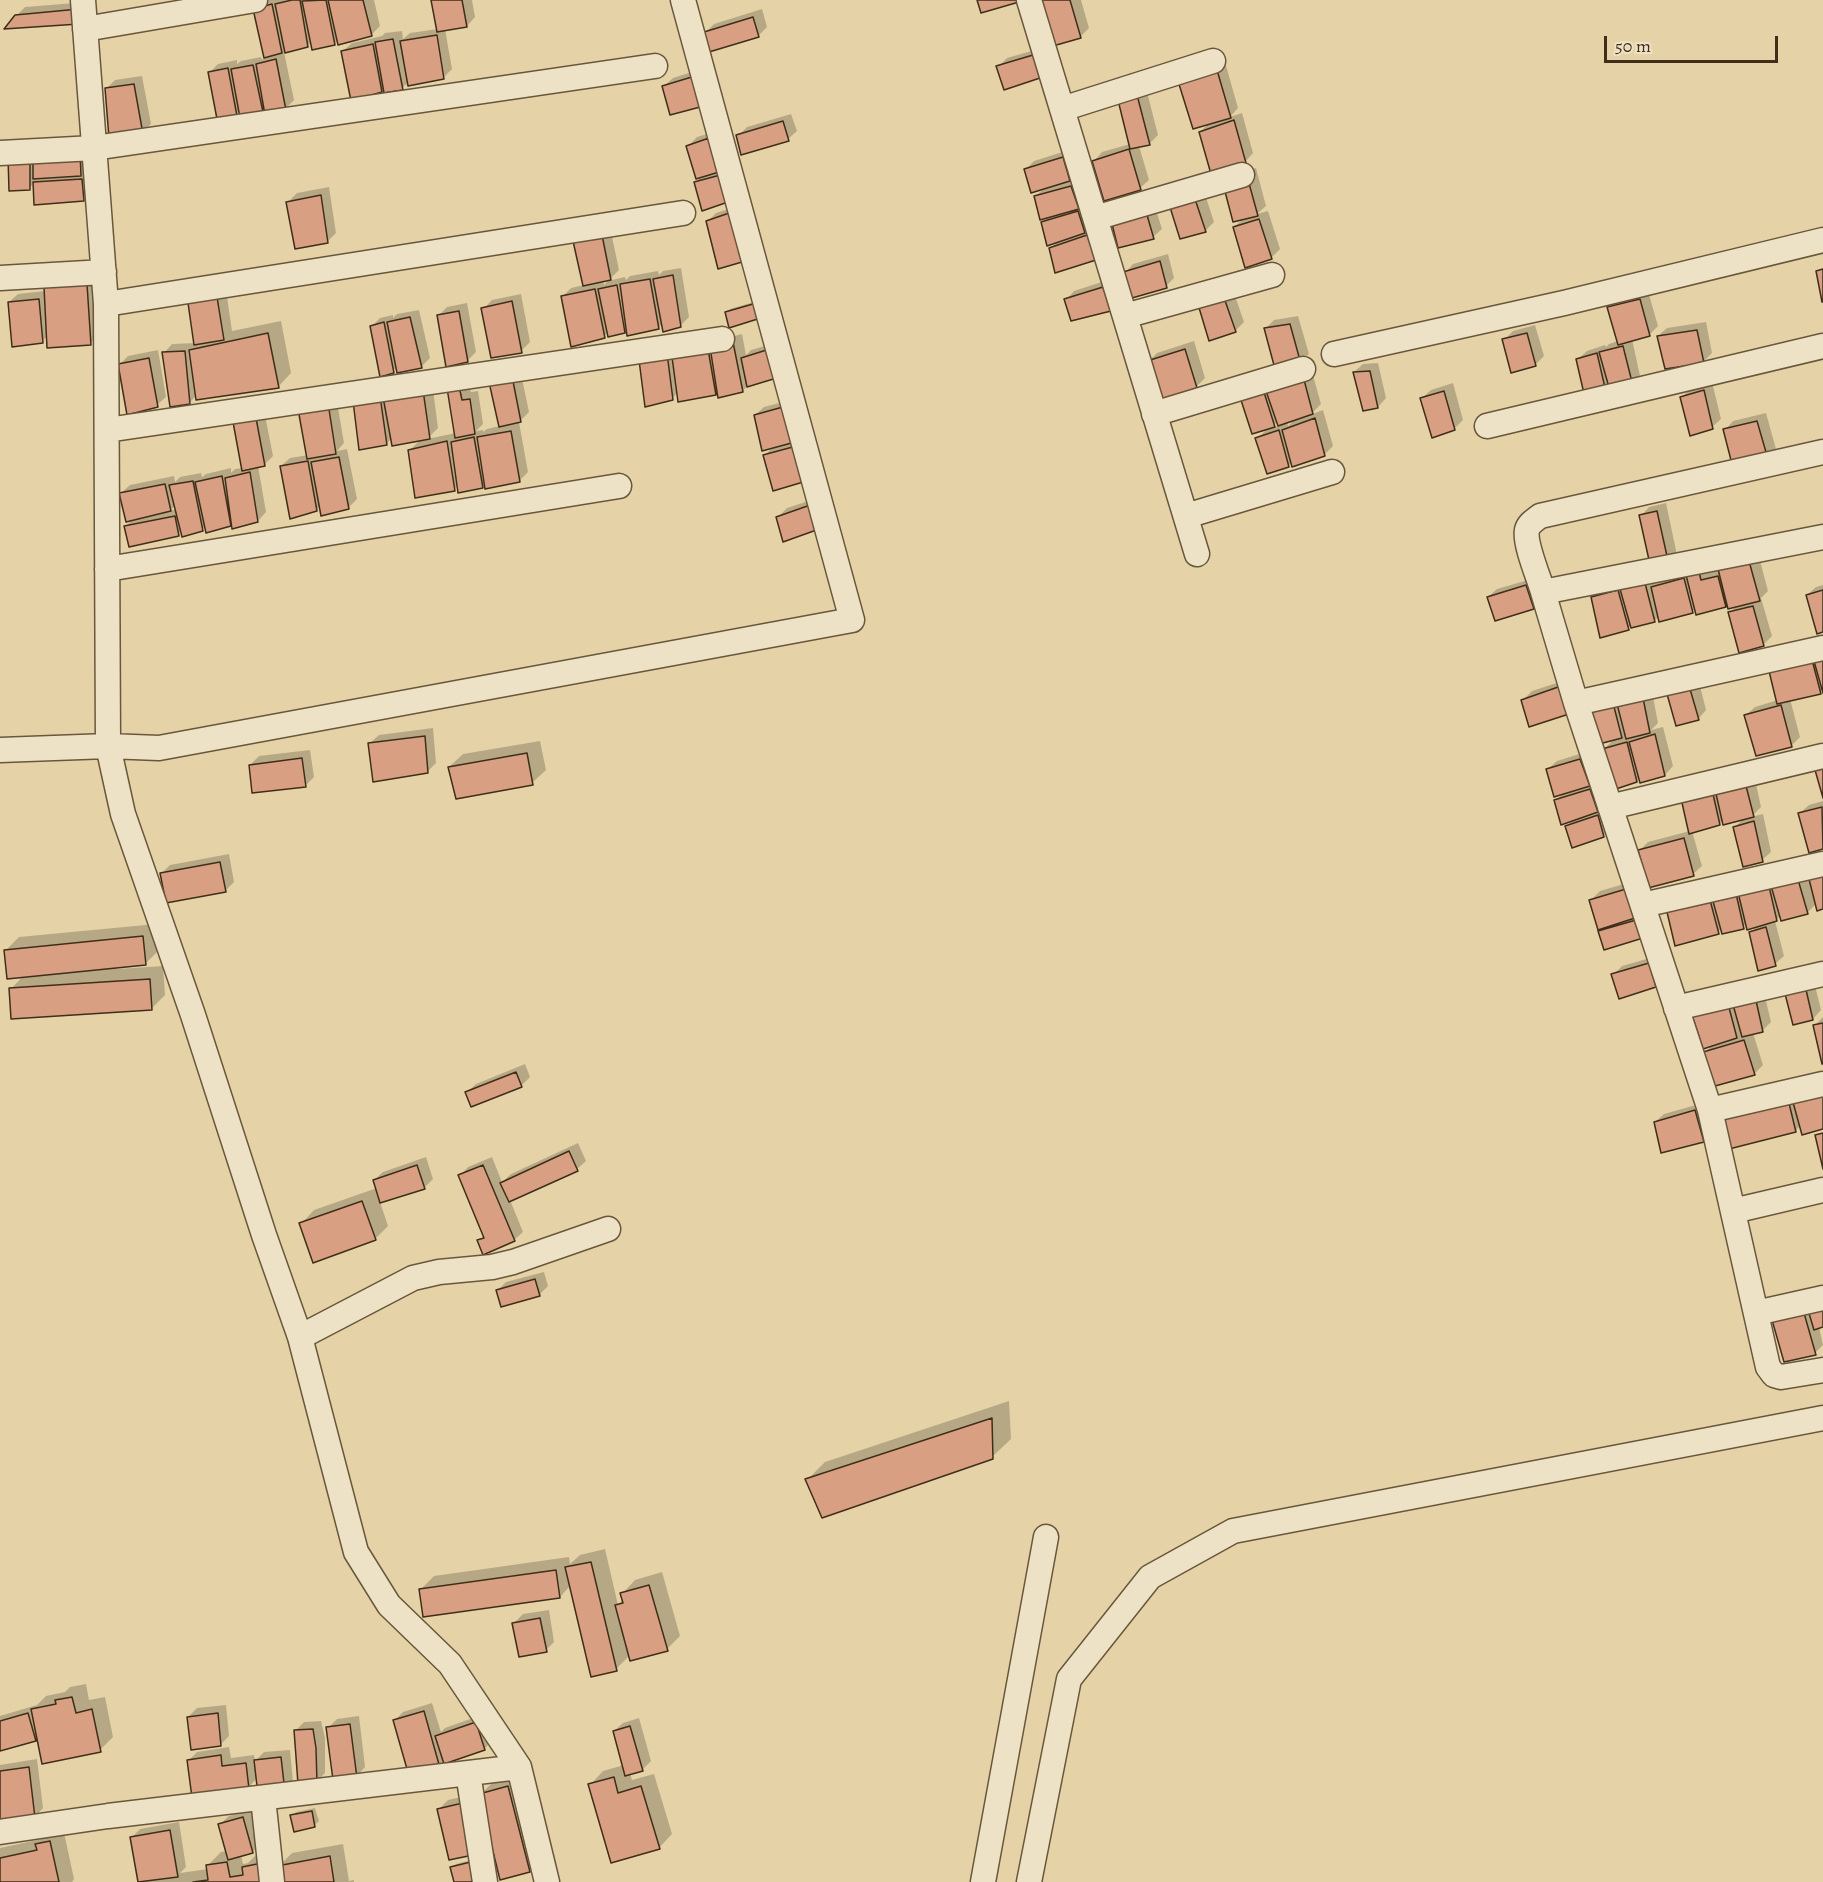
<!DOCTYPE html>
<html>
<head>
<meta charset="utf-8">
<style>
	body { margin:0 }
	#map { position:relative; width:1823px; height:1882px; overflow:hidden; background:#e5d3a7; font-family:Alegreya,serif }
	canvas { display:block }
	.scale { position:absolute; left:1604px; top:36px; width:174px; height:27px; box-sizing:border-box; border:3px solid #402e19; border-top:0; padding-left:8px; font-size:18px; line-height:21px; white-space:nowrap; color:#402e19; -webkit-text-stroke:4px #eee2c6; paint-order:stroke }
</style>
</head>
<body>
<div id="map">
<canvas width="1823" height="1882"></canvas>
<div class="scale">50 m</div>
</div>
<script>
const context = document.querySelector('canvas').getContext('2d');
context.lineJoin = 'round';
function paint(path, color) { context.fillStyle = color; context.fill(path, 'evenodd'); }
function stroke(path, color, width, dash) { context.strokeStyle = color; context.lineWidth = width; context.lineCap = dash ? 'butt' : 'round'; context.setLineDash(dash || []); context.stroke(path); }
const shadow = new Path2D(`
	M265,0H374L380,26L371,35L339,39L334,44L312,41L307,46L284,52L294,100L285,109L265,107L262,111H240L236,114L210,72L218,64L237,60V64L241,61L261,57L262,60L265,57Z
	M432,0H472L475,17L467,26L445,29L452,69L443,78L409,82L402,88L385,87L381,91L343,51L352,43L382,36L385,33L402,31L403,39L410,33L438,29Z
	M1041,0H1081L1089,28L1080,37Z
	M87,2V14L16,16L25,7Z
	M762,9L767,27L758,36L706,32L714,24Z
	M1042,48L1048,68L1040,77L998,67L1007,58Z
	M1225,62L1238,108L1230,117L1242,113L1253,153L1245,162L1200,132L1209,123L1188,72Z
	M704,68L703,104L664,86L673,78Z
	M142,76L151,124L142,132L106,89L115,80Z
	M1145,84L1158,135L1150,143L1139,146L1149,180L1140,188L1094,161L1102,152L1130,144L1119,97Z
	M791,114L797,131L788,139L738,136L747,127Z
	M717,131L739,191L696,182L703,175L688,146L697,137Z
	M89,143V165L84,171H90L92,190L83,199L34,183L29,188L9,157Z
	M1072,149L1078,171L1067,182L1080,179L1092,223L1084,231L1096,227L1103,250L1050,249L1058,241L1042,223L1049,216L1035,197L1045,187L1025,170L1034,161Z
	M1256,168L1266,206L1257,214L1268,211L1280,249L1271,258L1234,227L1244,218L1233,175Z
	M329,187L336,233L327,242L288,202L297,193Z
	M1203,188L1214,222L1205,231L1171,204Z
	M744,204L757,250L707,222L716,213Z
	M1155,207L1162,229L1153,237L1113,225Z
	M610,227L619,270L611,278L603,280L604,285L608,281L625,277L626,280L630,276L658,271L659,275L663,271L681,268L689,317L680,326L663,323L658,328H628L625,331L608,332L604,336L563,296L571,288L584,285L574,241Z
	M1168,254L1174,278L1166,286L1125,273L1133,264Z
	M100,271L104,330L90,343L48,336L42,341L9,302L18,294L45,291Z
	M1111,279L1110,310L1066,300L1074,291Z
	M225,283L232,331L281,321L291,373L278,387L197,395L189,403L164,353L172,344L196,343Z
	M1231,284L1244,322L1235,331L1208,292Z
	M1648,291L1658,326L1649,335L1632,339L1640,376L1632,385L1606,391L1578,359L1587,351L1605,345L1606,347L1609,344L1618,341L1609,308L1618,299Z
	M521,294L530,342L521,351L483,309L492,300Z
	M764,299L767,312L727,313L730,309Z
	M467,303L476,352L467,361L438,316L447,307Z
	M419,310L430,358L421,367H397L393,371L372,326L380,318L393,315V318L397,314Z
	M1298,316L1309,354L1300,362L1265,329L1274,320Z
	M1706,322L1712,353L1703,362L1658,336L1667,328Z
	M1535,325L1544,356L1535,365L1504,340L1513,331Z
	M742,334L746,355L751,350L782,341L743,391L719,390L715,393L678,392L672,399L641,360Z
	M1194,341L1205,378L1196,387L1149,361L1157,353Z
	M158,350L166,397L157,405L119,365L128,356Z
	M1378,363L1386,398L1378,407L1364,410L1354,372L1363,364Z
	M1311,368L1321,404L1310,415L1323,410L1333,446L1324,455L1292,462L1288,466L1257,439L1269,427L1241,395ZM1295,419L1288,426L1287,421ZM1278,421L1279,426L1271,428Z
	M520,369L529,412L519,422L528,472L519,481L486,483L482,486L459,484L454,489L410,450L421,439L392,438L386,444L354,402L432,382L438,428L427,439L456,433L448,388L467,378L471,392L478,391L483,424L476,431L483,430V432L487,429L500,426L491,382Z
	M1712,382L1721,419L1712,427L1682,397L1690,389Z
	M1453,383L1463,420L1454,429L1422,398L1431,390Z
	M336,396L344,443L337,451L347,449L357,499L348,508L320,506L316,510L281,466L290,458L308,455L300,409Z
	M798,398L818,470L764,456L774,446L755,415L764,407Z
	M264,410L273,456L264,465L258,466L266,512L258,521H233L230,524L206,526L202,529L182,530L178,534L126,526L134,518L121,493L130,485L174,476L175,482L180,477L201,473L202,477L206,474L231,468V473L235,469L243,468L235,423ZM176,505L177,509L169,511Z
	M1766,413L1776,449L1767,458L1725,430L1733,421Z
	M824,496L830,518L778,517L787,508Z
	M1666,503L1677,555L1669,563L1641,516L1649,507Z
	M1758,553L1768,591L1761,598L1772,636L1763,645L1730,613L1737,605L1728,602L1725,606L1696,608L1692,612L1659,616L1654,621L1632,625L1628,628L1592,597L1601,588L1653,575L1656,584L1661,578L1707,564L1709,572Z
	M1535,578L1542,599L1533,608L1488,597L1497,589Z
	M1823,585V631L1807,595L1816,587Z
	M1820,648L1823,690L1820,692L1790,699L1800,737L1791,746L1746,715L1755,707L1778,700Z
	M1697,674L1706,710L1698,719L1666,688Z
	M1569,679L1577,704L1523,700L1532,691Z
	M1651,686L1658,723L1651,730L1663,727L1673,766L1665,775L1640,777L1637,781L1604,749L1615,738L1592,715Z
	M433,728L436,763L427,772L370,743L379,735Z
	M540,741L546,770L532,783L449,767L463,754Z
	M310,750L314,777L305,786L250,765L259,756Z
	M1589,751L1605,802L1597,810L1607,807L1612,827L1603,836L1567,826L1575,818L1556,800L1565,792L1548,769L1557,761Z
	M1753,770L1761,807L1751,817L1763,814L1771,852L1762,860L1734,828L1745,817L1723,820L1719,824L1692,831L1702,866L1693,874L1639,851L1648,842L1690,831L1681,794Z
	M1823,801V848L1810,851L1800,813L1809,805Z
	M229,854L234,882L225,891L162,873L170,865Z
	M1805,868L1823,908L1817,903L1807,913L1781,915L1775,921L1784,956L1775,964L1751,933L1758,925L1747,923L1743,927L1722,928L1718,932L1668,912L1677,903Z
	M1634,881L1651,928L1600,932L1606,926L1591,900L1600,891Z
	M156,924L159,950L145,964L117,966V969L163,966L165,995L152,1008L11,989L24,975L6,950L19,937Z
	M1657,956L1664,977L1655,985L1613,975L1622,966Z
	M1812,973L1821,1010L1813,1019L1794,1023Z
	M1763,988L1771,1022L1763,1030L1753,1033L1763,1065L1754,1074L1705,1053L1713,1044L1692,1010Z
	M1823,1017V1062L1814,1026Z
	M525,1064L530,1077L521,1086L467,1092L476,1084Z
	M1823,1086V1128L1801,1125L1795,1131L1735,1098Z
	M1703,1103L1712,1132L1703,1141L1655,1122L1664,1114Z
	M578,1143L586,1161L577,1169L510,1200L523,1232L514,1240L479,1241L485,1235L460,1176L468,1167L492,1157L502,1182L511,1174Z
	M426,1157L433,1179L425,1187L380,1202L388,1226L375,1239L301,1224L314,1210L377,1188L374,1180L383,1172Z
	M544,1272L548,1286L539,1295L498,1290L506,1282Z
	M1813,1305L1823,1325L1819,1327L1823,1345L1815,1353L1774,1321Z
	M1009,1401L1011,1439L992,1457L807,1480L825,1462Z
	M605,1549L618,1605L623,1599L622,1594L635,1580L662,1572L680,1636L667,1649L630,1655L616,1669L571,1585L560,1597L421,1589L434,1576L569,1557L570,1564L580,1555Z
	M549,1610L554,1642L546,1650L514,1623L523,1614Z
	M86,1684L89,1700L105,1697L113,1737L100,1750L38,1737L0,1750V1716L37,1705L46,1696L65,1692L70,1687Z
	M432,1703L441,1732L445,1728L484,1714L493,1740L484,1749L445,1761L439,1766L394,1721L403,1712Z
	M226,1705L229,1736L221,1744L188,1717L197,1708Z
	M359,1716L365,1767L357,1776L328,1728L337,1719Z
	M639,1718L651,1761L642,1770L630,1773L632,1780L654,1774L672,1834L659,1848L590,1785L603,1771L624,1765L614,1731L623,1723Z
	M321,1721L325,1738V1773L316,1782L295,1731L304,1722Z
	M229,1747L231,1758L254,1755L255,1761L264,1752L290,1750L293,1782L285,1790L257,1778L249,1787L189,1760L197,1752Z
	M37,1759L43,1808L35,1817L0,1821V1765Z
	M521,1774L542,1858L529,1871L480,1795L494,1781Z
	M475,1794L486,1844L439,1809L448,1800Z
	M315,1808L319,1821L315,1825L292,1816L296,1812Z
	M252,1809L261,1843L253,1852L241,1855L243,1864L248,1863L257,1854L278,1867L292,1853L343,1844L349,1881L354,1880V1882H139L131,1838L140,1829L179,1822L186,1867L180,1873L208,1869V1865L221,1852L227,1851L220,1824L229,1816Z
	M63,1828L74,1879L72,1882H0V1848L42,1839L50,1831Z
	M483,1857L485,1882H456L452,1868L456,1864Z`);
const building = new Path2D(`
	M292,0H300L308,47L285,53L275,4Z
	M326,0L335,45L312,50L302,1Z
	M328,0H363L372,36L338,45Z
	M431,0H462L467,27L437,32Z
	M977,0H1019V2L981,13Z
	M1039,0H1070L1081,38L1053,46Z
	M272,4L282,53L264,58L253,9Z
	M79,9V24L4,29L15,15Z
	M753,17L759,37L709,52L704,32Z
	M437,35L444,79L408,86L400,41Z
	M393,39L403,90L384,93L375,42Z
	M373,44L382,92L351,101L341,51Z
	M1033,55L1040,78L1004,90L996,66Z
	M276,59L286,110L265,115L256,64Z
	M253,65L263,112L240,118L231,69Z
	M228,68L237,116L217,119L208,72Z
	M1217,70L1231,118L1193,129L1178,81Z
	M695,76L704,106L670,115L662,86Z
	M134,84L143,134L109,138L105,88Z
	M1136,91L1150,145L1130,149L1117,96Z
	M1234,120L1246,163L1211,174L1199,132Z
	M783,121L789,141L741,155L736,135Z
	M709,138L719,172L696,179L686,146Z
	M1129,149L1141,190L1104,201L1092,161Z
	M80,151L81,176L33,179V155Z
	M30,156V190L9,191L8,157Z
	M1063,157L1070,181L1031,193L1024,169Z
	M724,174L731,201L702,211L694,182Z
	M1247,176L1258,216L1233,222L1223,184Z
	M82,179L84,201L34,205L33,182Z
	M1071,186L1079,209L1040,220L1034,196Z
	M321,195L328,243L295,249L286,202Z
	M1194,196L1206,232L1180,239L1169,204Z
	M735,211L749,260L718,269L706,221Z
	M1078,211L1085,233L1047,246L1041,222Z
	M1147,215L1154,239L1118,248L1112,224Z
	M1259,219L1272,259L1245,268L1233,227Z
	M602,235L611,280L583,286L573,241Z
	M1087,235L1096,260L1055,273L1049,248Z
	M1160,261L1167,288L1132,298L1123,272Z
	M1823,269V302H1822L1816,271Z
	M673,275L681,327L663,332L653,279Z
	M650,279L659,329L627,336L620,284Z
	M87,284L91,345L47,348L44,287Z
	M617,285L625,333L608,337L598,289Z
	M1103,287L1111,311L1071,321L1064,299Z
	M595,289L605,338L571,347L561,296Z
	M216,291L224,340L194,345L187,296Z
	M1222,292L1236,332L1209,341L1197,301Z
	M39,299L43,343L12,347L8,302Z
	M1640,299L1650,336L1618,345L1607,307Z
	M512,301L522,353L491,358L481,308Z
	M760,302L764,317L729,328L725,312Z
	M459,311L468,362L446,367L437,315Z
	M410,317L422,368L397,373L387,322Z
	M384,322L394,373L380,377L370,326Z
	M1290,324L1301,364L1275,369L1264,328Z
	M1697,330L1704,363L1665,369L1657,336Z
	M268,333L279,388L196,400L189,350Z
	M1527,333L1536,366L1511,373L1502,339Z
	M733,342L743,392L718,398L710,347Z
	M1623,346L1633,386L1610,391L1599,352Z
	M773,348L780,377L747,387L741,358Z
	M708,349L716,395L678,402L672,357Z
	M1185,349L1197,388L1160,400L1147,361Z
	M185,351L190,404L170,407L162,352Z
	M667,353L673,400L645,407L639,360Z
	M1597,353L1606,392L1585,398L1576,359Z
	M149,358L158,407L127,415L118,364Z
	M1370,371L1378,408L1363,411L1353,372Z
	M512,376L521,422L499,427L489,382Z
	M1303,376L1313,414L1278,426L1265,388Z
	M459,386L462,400L470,399L475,434L455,438L447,388Z
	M1262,386L1275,427L1252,434L1239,394Z
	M423,390L430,439L392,446L383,397Z
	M1704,390L1713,429L1690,436L1680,397Z
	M1444,391L1455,430L1432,438L1420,398Z
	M380,396L387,445L359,450L353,401Z
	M328,403L336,454L307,459L298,409Z
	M790,405L799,441L762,451L754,415Z
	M256,418L265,466L242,471L233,422Z
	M1315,418L1325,456L1292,467L1282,430Z
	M1757,421L1768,459L1733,468L1723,429Z
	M1279,430L1289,467L1267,474L1255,438Z
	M511,431L520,482L485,489L477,437Z
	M474,437L483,488L458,493L451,442Z
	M447,441L455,491L415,498L408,450Z
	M800,445L810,480L773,491L763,455Z
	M339,457L349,509L321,516L311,462Z
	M308,461L317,511L290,519L280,466Z
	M250,472L258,522L232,529L225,478Z
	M222,476L231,526L206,533L195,482Z
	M193,481L203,531L182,537L169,485Z
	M165,484L171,511L126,522L119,493Z
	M816,503L822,528L783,542L776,517Z
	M1657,511L1669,565L1651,569L1639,515Z
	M175,516L179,536L129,547L124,526Z
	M1749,561L1760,601L1728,609L1718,569Z
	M1699,572L1701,580L1718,576L1726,607L1696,615L1686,575Z
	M1684,578L1693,613L1659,622L1651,587Z
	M1645,583L1655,622L1631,628L1620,589Z
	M1526,585L1534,609L1495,621L1487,597Z
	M1618,590L1629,630L1600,638L1591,597Z
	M1823,590V632L1817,634L1806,595Z
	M1753,606L1764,646L1739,653L1728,612Z
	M1823,652V693L1812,654Z
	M1811,656L1821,694L1777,704L1768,667Z
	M1688,682L1699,720L1676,726L1665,687Z
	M1561,686L1569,714L1529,727L1521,700Z
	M1642,693L1650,733L1626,739L1616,700Z
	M1612,699L1622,738L1599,744L1591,715L1602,701Z
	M1781,705L1792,747L1756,756L1744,715Z
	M1655,734L1665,776L1640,783L1629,742Z
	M425,736L428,773L373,782L368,743Z
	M1627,742L1637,782L1616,789L1602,749Z
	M527,753L533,785L456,799L448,767Z
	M302,758L306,787L252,793L249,765Z
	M1580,759L1590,786L1554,797L1546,769Z
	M1823,761V798L1813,763Z
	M1744,778L1754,817L1723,825L1714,785Z
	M1711,785L1720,825L1689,834L1680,794Z
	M1590,789L1598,812L1561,825L1554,800Z
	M1822,807L1823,849L1809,853L1798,813Z
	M1598,815L1604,837L1572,848L1565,826Z
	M1754,821L1763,862L1743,867L1733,827Z
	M1684,838L1694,876L1648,888L1638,850Z
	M220,862L226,892L166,903L160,873Z
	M1823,868V909L1817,911L1807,871Z
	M1797,876L1808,914L1781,921L1770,882Z
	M1768,882L1777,921L1747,930L1737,888Z
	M1626,889L1635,918L1598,930L1589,900Z
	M1735,889L1744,929L1722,934L1711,894Z
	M1710,900L1719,934L1675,946L1667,912Z
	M1636,920L1643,938L1604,950L1598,931Z
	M1766,927L1776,966L1758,971L1749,932Z
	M143,936L146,965L7,979L4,950Z
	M1649,963L1656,987L1619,999L1611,974Z
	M150,979L152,1010L11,1019L9,988Z
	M1804,981L1813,1020L1793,1025L1783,986Z
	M1755,996L1763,1032L1742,1037L1732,1001Z
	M1727,1000L1737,1038L1703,1049L1690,1009Z
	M1823,1023V1064H1822L1813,1025Z
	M1744,1040L1755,1075L1715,1086L1703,1052Z
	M516,1072L522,1087L471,1107L465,1092Z
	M1823,1087V1129L1802,1135L1791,1095Z
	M1787,1095L1796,1132L1729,1149L1720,1111Z
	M1695,1110L1704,1142L1661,1153L1654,1122Z
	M1823,1133V1169L1815,1135Z
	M569,1151L578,1171L509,1202L500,1183Z
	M417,1165L425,1189L380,1203L373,1180Z
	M483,1165L515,1241L483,1255L477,1240L484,1238L458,1175Z
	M362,1201L376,1240L313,1263L299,1223Z
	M535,1279L540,1296L501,1307L496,1290Z
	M1823,1306V1327L1814,1330L1808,1310Z
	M1804,1313L1816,1355L1784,1362L1772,1320Z
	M992,1418L993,1459L822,1518L805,1479Z
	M591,1562L617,1671L591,1677L565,1567Z
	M556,1570L560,1598L423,1617L419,1589Z
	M649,1585L668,1651L630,1661L615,1605L623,1603L620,1593Z
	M540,1618L547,1652L519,1657L512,1623Z
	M72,1697L76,1713L92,1709L101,1752L42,1764L31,1709L56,1704L55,1700Z
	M424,1711L440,1768L409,1776L393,1720Z
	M28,1713L36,1741L0,1751V1721Z
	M218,1713L221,1746L191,1750L187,1717Z
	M476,1722L485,1750L444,1764L435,1736Z
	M350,1724L357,1778L333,1780L326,1727Z
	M630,1726L643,1771L625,1776L613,1731Z
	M313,1729L316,1748L317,1783L298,1784L294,1730Z
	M221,1755L222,1766L246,1763L249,1789L193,1805L187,1760Z
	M281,1757L285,1792L258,1795L254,1760Z
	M29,1767L35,1818L0,1822V1771Z
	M614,1777L618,1793L641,1786L660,1849L611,1863L588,1784Z
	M508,1786L530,1872L500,1880L479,1794Z
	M467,1802L478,1854L449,1860L437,1809Z
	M312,1811L315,1827L294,1832L290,1815Z
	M243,1817L253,1853L228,1860L218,1824Z
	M170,1830L178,1877L138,1882L130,1837Z
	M50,1841L59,1882H0V1858L37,1850L35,1844Z
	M330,1856L334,1882H280L277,1866Z
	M479,1860L484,1879L470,1882H454L450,1867Z
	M227,1862L230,1877L243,1875L242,1867L262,1863L265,1882H193L208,1880L206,1865Z`);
const street = new Path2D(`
	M1029,0L1197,554
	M85,29L255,0
	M1062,109L1213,61
	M0,153L94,148L655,66
	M1095,218L1242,175
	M0,278L104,272
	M106,304L683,213
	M1125,316L1272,275
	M1334,354L1564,303L1823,240
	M1154,414L1303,369
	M1487,426L1823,346
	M107,430L722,339
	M1186,516L1332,472
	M1823,537L1543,592L1576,703L1710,1110L1768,1367L1774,1375L1781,1377L1823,1370
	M107,569L619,486
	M1543,592C1539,578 1524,543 1527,530C1529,523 1535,520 1540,516L1823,452
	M1576,703L1823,648
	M0,750L108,746L106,304L83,0
	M1610,807L1823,756
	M1643,905L1823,864
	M1676,1008L1823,974
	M1710,1110L1823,1084
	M1733,1211L1823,1190
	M1756,1313L1823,1298
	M300,1337L413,1278L439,1272L492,1267L513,1262L608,1229
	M468,1773L485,1882
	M263,1798L272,1882
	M0,1832L108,1816L519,1767
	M547,1882L519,1767L450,1664L389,1605L356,1552L300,1337L264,1235L193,1015L123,814L108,746L159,748L852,620L683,0
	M983,1882L1046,1537
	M1029,1882L1069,1679L1150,1577L1233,1531L1823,1418`);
paint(shadow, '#0003');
paint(building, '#d89f83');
stroke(building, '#402e19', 1.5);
stroke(street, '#69573c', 27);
stroke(street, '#eee2c6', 24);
</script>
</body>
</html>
